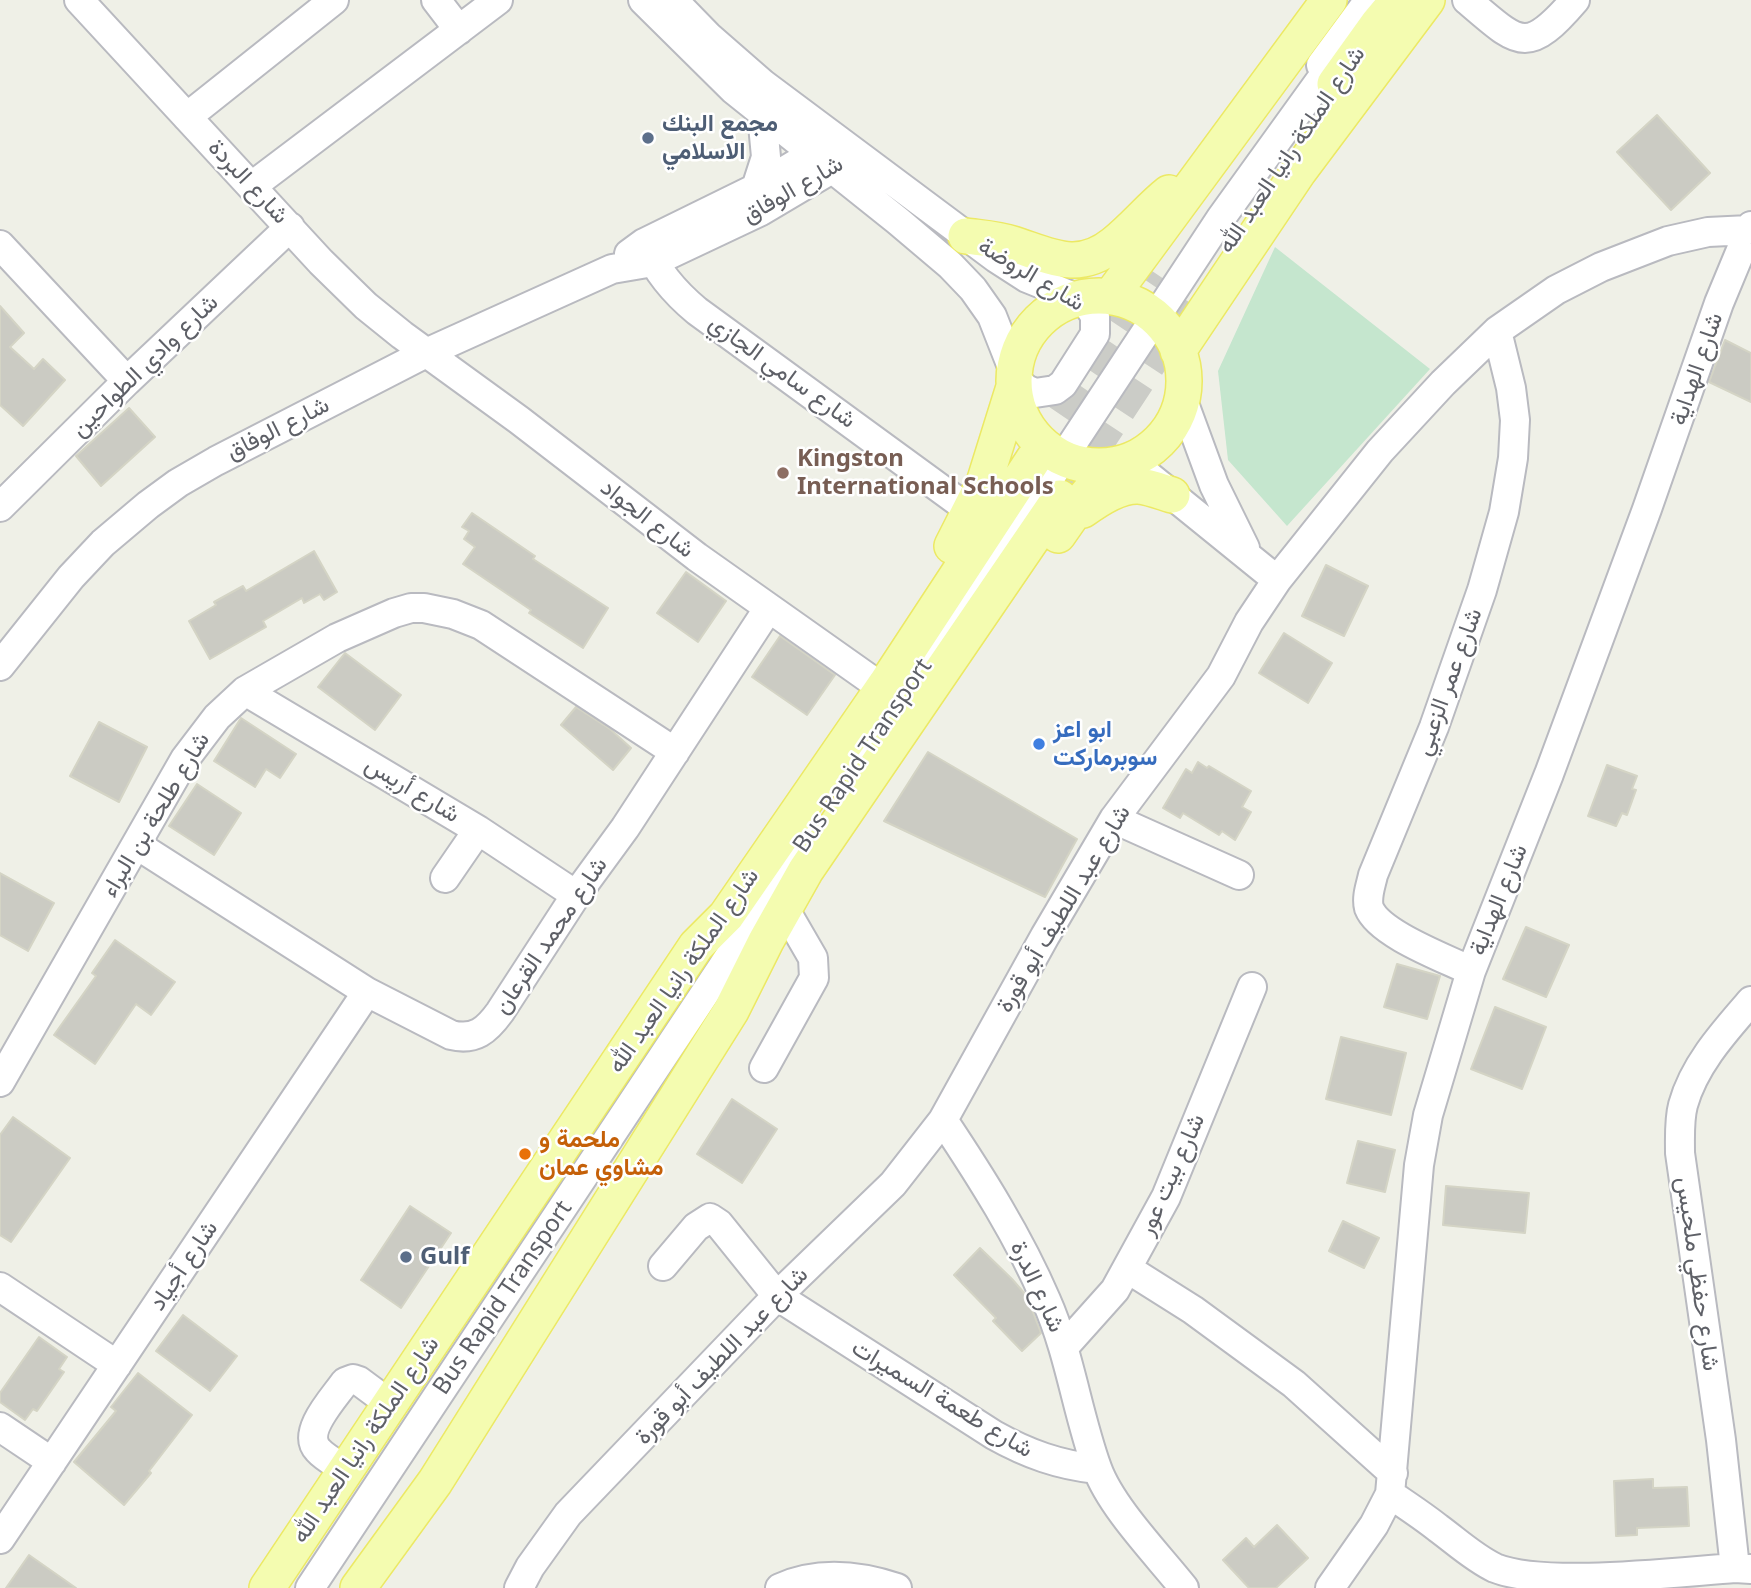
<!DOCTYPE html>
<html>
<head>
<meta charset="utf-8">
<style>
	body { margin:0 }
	canvas { display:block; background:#eff0e7 }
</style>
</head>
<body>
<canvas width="1751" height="1588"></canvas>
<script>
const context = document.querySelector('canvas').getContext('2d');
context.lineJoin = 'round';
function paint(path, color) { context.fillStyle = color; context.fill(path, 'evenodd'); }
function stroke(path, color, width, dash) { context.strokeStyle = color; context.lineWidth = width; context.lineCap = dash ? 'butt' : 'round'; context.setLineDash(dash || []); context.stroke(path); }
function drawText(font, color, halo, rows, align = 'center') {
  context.font = font + ' "Noto Sans",Vazirmatn,sans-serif'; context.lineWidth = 5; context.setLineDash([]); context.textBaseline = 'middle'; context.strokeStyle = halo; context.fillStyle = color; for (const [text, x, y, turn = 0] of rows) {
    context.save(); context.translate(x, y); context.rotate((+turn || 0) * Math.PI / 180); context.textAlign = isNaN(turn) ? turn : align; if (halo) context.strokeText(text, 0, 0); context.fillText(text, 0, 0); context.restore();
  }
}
const green = new Path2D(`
	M1275,247L1430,369L1287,526L1228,460L1218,371Z`);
const building = new Path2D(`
	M1657,115L1710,173L1671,210L1617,152Z
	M0,306L24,333L10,347L34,369L43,359L65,380L23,426L0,405Z
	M1725,340L1751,353V402L1709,382Z
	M129,408L155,437L101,486L76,456Z
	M472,513L535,556L533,559L608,608L583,648L529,613L531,610L463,564L475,547L464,539L469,531L462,527Z
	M314,551L337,592L324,600L320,594L304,603L302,598L263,621L266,627L210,659L189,621L216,605L214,602L243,586L246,591Z
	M1326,565L1368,586L1344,636L1302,616Z
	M686,572L726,601L698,642L657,613Z
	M1284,633L1332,663L1308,703L1259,673Z
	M780,636L835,675L807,715L752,677Z
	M345,653L401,695L375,730L318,687Z
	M576,707L610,729L631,748L613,770L561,725Z
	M241,718L296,754L280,778L266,769L255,787L214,761Z
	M99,722L147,747L119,802L70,776Z
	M928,752L1077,839L1045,897L884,821Z
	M1198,762L1207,768L1209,766L1251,791L1242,807L1251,812L1235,840L1222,831L1219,835L1183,813L1180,818L1163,808L1186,769L1192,773Z
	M1607,765L1637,776L1632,789L1636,790L1627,815L1622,813L1616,826L1588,816Z
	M197,784L241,813L214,855L169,826Z
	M0,873L54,903L28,951L0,935Z
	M1526,927L1569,945L1546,997L1503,979Z
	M115,940L175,982L151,1015L136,1004L95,1064L54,1035L96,976L92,973Z
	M1397,964L1440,976L1427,1019L1384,1007Z
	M1495,1007L1546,1027L1522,1089L1471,1069Z
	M1341,1037L1406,1053L1391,1115L1326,1099Z
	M732,1099L777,1129L742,1183L697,1154Z
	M13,1117L70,1158L11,1242L0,1235V1135Z
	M1358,1141L1395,1150L1385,1192L1347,1183Z
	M1446,1186L1529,1193L1525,1233L1443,1225Z
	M410,1206L451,1233L401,1308L361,1280Z
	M1343,1221L1379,1238L1364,1268L1329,1251Z
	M980,1248L1012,1279L1025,1294L1031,1307L1041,1333L1022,1351L993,1321L996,1318L954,1275Z
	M183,1315L237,1356L210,1391L156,1351Z
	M39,1337L67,1357L59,1369L64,1372L37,1411L33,1409L25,1420L0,1402V1393Z
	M138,1373L192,1415L149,1471L151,1473L124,1505L74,1462L116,1411L111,1407Z
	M1653,1479V1488L1687,1487L1689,1526L1637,1528V1535L1616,1536L1614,1481Z
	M1277,1525L1308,1558L1276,1588H1249L1223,1560L1246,1538L1254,1547Z
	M29,1555L76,1588H6Z`);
const majorTunnel = new Path2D(`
	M1033,460L1158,275
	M1060,498L1189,302`);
const minor = new Path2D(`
	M79,0L321,262L366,306L402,335L519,420L697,557L871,680
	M436,0L459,30
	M643,0L734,90L898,221L950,265L973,289L992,316L1018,382L1026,389L1035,393L1055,390L1063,384L1095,334V316L1090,308L1084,301L1027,278L996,258L763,84L708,36L673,0
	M1467,0C1519,44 1526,57 1575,0
	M1321,65L1369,0
	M187,117L334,0
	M252,186L498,0
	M756,188L766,157L762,114
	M644,243C657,271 673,291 697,311L971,511
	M0,245L127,381
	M629,254L644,243L756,188L826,146
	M1182,398L1214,485L1245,548
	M1129,460L1277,580
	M0,507L127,381L290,227
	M0,666L71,577L103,543L148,505L178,483L216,461L426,353L612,269L653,262L761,211L847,160
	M245,691L478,830L576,895
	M854,769L1001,552L1221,218L1340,53
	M1114,819L1239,875
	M137,845L367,992L451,1035C475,1041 487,1030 500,1012L576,895L625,828L768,609
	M445,878L478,830
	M1471,971C1445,958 1379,934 1369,908C1366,897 1371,885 1373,875L1434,727L1482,590L1504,512L1513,458L1515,420L1511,388L1497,331
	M764,1068L814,978L813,958L791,920
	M0,1082L185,759L217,717L245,691L337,638L394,613L411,608H424L453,614L481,625L675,752
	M943,1120C981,1177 1019,1237 1046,1300C1070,1354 1077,1413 1097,1468C1111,1507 1157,1554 1184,1588
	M663,1266L696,1227L710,1218L719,1224L777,1296L994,1435C1028,1454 1059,1465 1097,1469
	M1128,1269L1193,1310L1294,1384L1393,1473
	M0,1287L117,1365
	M1064,1347L1115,1290L1166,1197L1252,987
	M0,1427L52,1462
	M346,1470C337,1464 325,1458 318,1450C301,1432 334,1398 345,1382L353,1379L359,1381L390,1404
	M1390,1494C1406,1505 1423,1516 1438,1528C1457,1542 1474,1558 1495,1568C1545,1588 1677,1572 1735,1568L1751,1569
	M0,1539L367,992
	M1735,1568L1721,1440L1680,1153C1680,1137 1679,1120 1683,1105C1694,1065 1724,1032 1751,1001
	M310,1588L806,841
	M519,1588L530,1567L568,1514L777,1296L893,1184L943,1120L1045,936L1114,819L1221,676L1249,622L1277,580L1380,451L1443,383L1497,331L1556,290L1601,267L1668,241L1708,232L1749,230
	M780,1588C818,1571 858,1575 897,1588
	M1330,1588L1374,1525L1390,1494L1419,1165L1428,1115L1471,971L1549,774L1647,509L1719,303L1751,226`);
const major = new Path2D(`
	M1335,84L1378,24L1398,0
	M966,236C981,238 998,239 1013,244C1050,256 1078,273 1114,244C1134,228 1150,208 1169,193
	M1111,296L1329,0
	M1014 381a85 85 0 1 1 170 0a85 85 0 1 1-170 0Z
	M1178,351L1299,171L1427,0
	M1083,510C1098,499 1119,485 1139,486C1150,487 1162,492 1172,495
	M1058,535L1081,502L1113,465
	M952,546L984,483L1014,387
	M267,1588L696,946L726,916L886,684L1033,460
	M358,1588L435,1482L731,1011L766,941L806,870L1060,498`);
const markers = [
	[648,138,7,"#5c6f8a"],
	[783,473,7,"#8d6e63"],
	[1039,744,7,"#3f7fe0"],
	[525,1154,7,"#e8710a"],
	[406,1257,7,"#5c6f8a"]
];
const serviceNames = [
	["مجمع البنك",662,124],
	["الاسلامي",662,152],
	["Gulf",420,1257]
];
const streetNames = [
	["شارع الملكة رانيا العبد الله",1292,150,-56],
	["شارع البردة",248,182,47],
	["شارع الوفاق",793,190,-30],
	["شارع الروضة",1031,275,31],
	["شارع وادي الطواحين",145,366,-44],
	["شارع الهداية",1697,369,-71],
	["شارع سامي الجازي",782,372,36],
	["شارع الوفاق",278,429,-27],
	["شارع الجواد",647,519,38],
	["شارع عمر الزعبي",1449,682,-70],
	["Bus Rapid Transport",863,756,-56],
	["شارع أريس",412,790,31],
	["شارع طلحة بن البراء",156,815,-59],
	["شارع الهداية",1499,900,-68],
	["شارع عبد اللطيف أبو قورة",1064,909,-59],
	["شارع محمد القرعان",551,936,-56],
	["شارع الملكة رانيا العبد الله",684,971,-55],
	["شارع بيت عور",1172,1175,-66],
	["شارع أجياد",184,1266,-56],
	["شارع حفظي ملحيس",1697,1274,82],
	["شارع الدرة",1037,1287,65],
	["Bus Rapid Transport",503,1298,-56],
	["شارع عبد اللطيف أبو قورة",722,1356,-46],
	["شارع طعمة السميرات",942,1399,31],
	["شارع الملكة رانيا العبد الله",366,1440,-56]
];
const educationNames = [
	["Kingston",797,459],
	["International Schools",797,487]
];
const shopNames = [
	["ابو اعز",1053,730],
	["سوبرماركت",1053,758]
];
const foodNames = [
	["ملحمة و",539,1140],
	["مشاوي عمان",539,1168]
];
paint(green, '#c5e6ce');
paint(building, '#cbcbc3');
stroke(building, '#d4d4c5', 2);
stroke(majorTunnel, '#cbccc7', 35, [35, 18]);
stroke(minor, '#b9bac0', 32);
stroke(major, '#ece964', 38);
stroke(minor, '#fff', 28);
stroke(major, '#f4fcb0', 35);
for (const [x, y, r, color] of markers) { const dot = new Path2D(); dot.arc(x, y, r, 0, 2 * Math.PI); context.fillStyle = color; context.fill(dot); stroke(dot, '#fff', 2.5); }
drawText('bold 24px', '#4e5e75', '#fff', serviceNames, 'left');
drawText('24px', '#5e6067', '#fff', streetNames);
drawText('bold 24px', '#785e54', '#fff', educationNames, 'left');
drawText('bold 24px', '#366cbe', '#fff', shopNames, 'left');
drawText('bold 24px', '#c56008', '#fff', foodNames, 'left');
</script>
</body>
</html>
